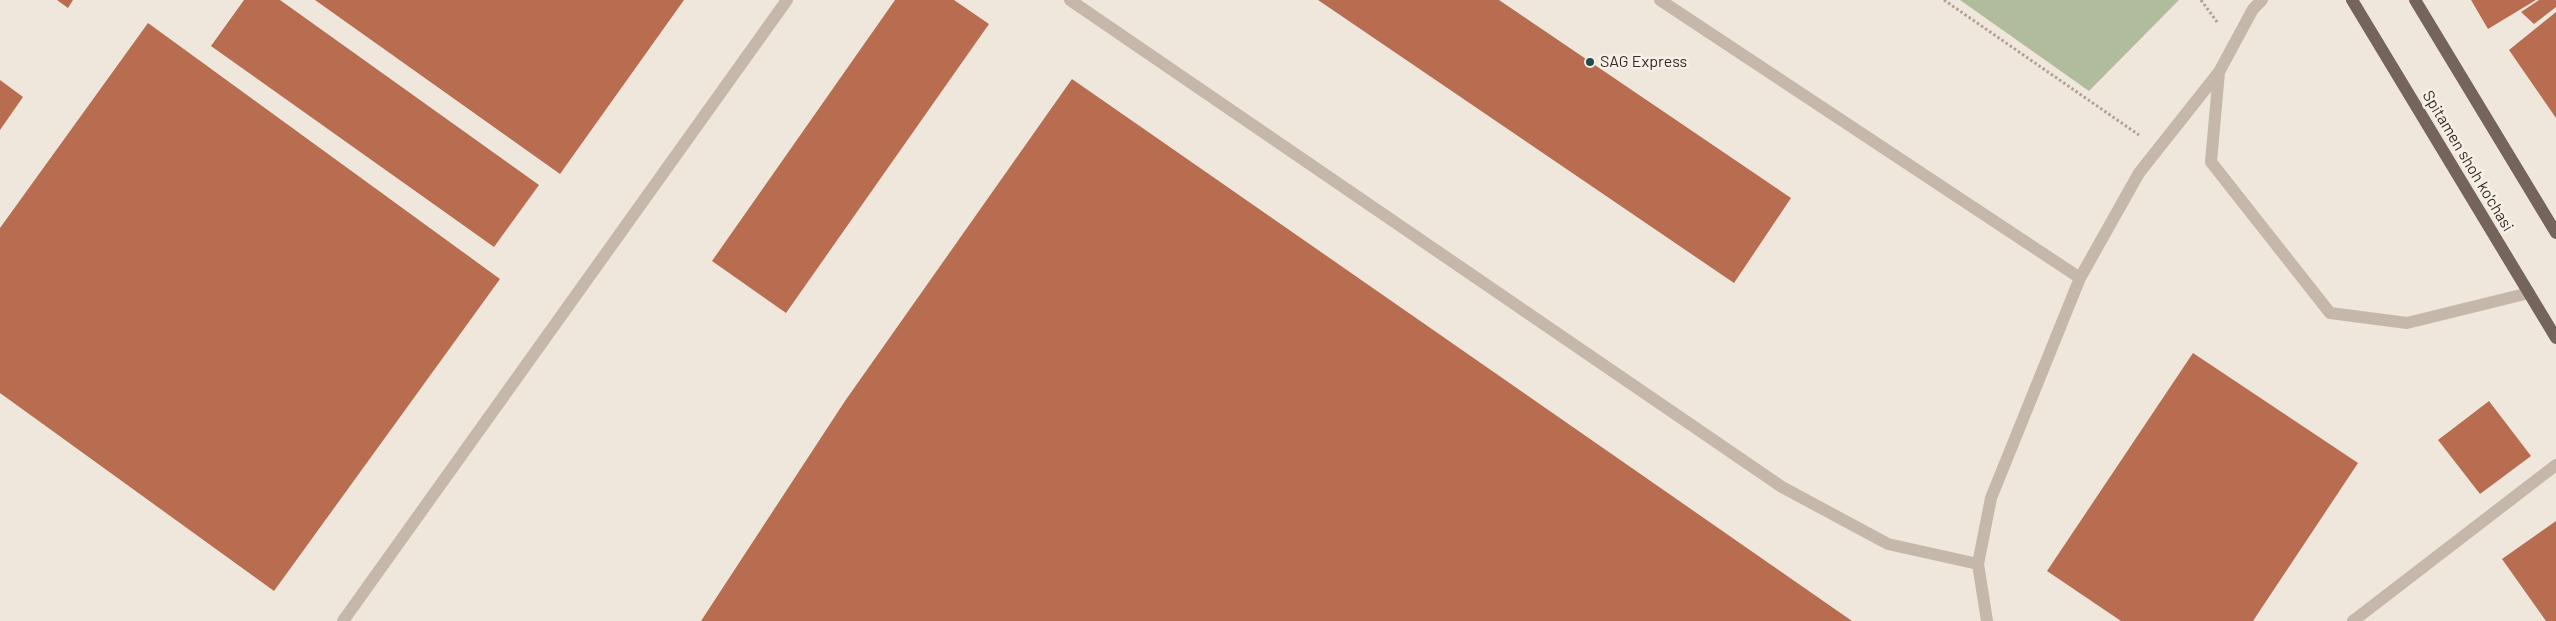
<!DOCTYPE html>
<html>
<head>
<meta charset="utf-8">
<style>
	body { margin:0 }
	canvas { display:block; background:#efe6dc }
</style>
</head>
<body>
<canvas width="2556" height="621"></canvas>
<script>
const context = document.querySelector('canvas').getContext('2d');
context.lineJoin = 'round';
function paint(path, color) { context.fillStyle = color; context.fill(path, 'evenodd'); }
function stroke(path, color, width, dash) { context.strokeStyle = color; context.lineWidth = width; context.lineCap = dash ? 'butt' : 'round'; context.setLineDash(dash || []); context.stroke(path); }
function drawText(font, color, halo, rows, align = 'center') {
  context.font = font + ' Barlow,sans-serif'; context.lineWidth = 5; context.setLineDash([]); context.textBaseline = 'middle'; context.strokeStyle = halo; context.fillStyle = color; for (const [text, x, y, turn = 0] of rows) {
    context.save(); context.translate(x, y); context.rotate((+turn || 0) * Math.PI / 180); context.textAlign = isNaN(turn) ? turn : align; if (halo) context.strokeText(text, 0, 0); context.fillText(text, 0, 0); context.restore();
  }
}
const green = new Path2D(`
	M1960,0H2179L2089,91Z`);
const building = new Path2D(`
	M57,0H73L68,8Z
	M244,0H280L539,185L494,247L211,46Z
	M315,0H684L560,174Z
	M895,0H954L989,24L786,313L712,261Z
	M1318,0H1499L1791,198L1734,283Z
	M2471,0H2536L2488,29Z
	M2539,0H2556V7L2534,24L2521,12Z
	M2556,12V118L2509,50Z
	M148,23L500,279L274,591L0,393V228Z
	M1072,79L1852,621H701L845,401Z
	M0,80L23,97L0,130Z
	M2193,353L2358,463L2253,621H2121L2047,571Z
	M2489,401L2531,456L2480,494L2438,440Z
	M2556,521V621H2546L2502,559Z`);
const path = new Path2D(`
	M1944,0L2139,135
	M2201,0L2217,22`);
const lane = new Path2D(`
	M1070,0L1782,487L1888,544L1978,564
	M1660,0L2080,278
	M2219,72L2211,162L2330,313L2407,323L2529,293
	M343,621L787,0
	M1987,621L1978,564L1991,498L2080,278L2139,173L2219,72L2253,9L2262,0
	M2353,621L2556,465`);
const primary = new Path2D(`
	M2352,0L2556,338
	M2415,0L2556,233`);
const markers = [
	[1590,62,5,"#224b50"]
];
const poiNames = [
	["SAG Express",1600,62]
];
const streetNames = [
	["Spitamen shoh ko'chasi",2468,161,59]
];
paint(green, '#b1bc9d');
paint(building, '#b86d50');
stroke(path, '#b1a193', 3, [2.5, 2.5]);
stroke(lane, '#c5b7a9', 12);
stroke(primary, '#74645b', 12);
for (const [x, y, r, color] of markers) { const dot = new Path2D(); dot.arc(x, y, r, 0, 2 * Math.PI); context.fillStyle = color; context.fill(dot); stroke(dot, '#f7f0e7', 2); }
drawText('16px', '#332c28', '#f7f0e7', poiNames, 'left');
drawText('16px', '#332c28', '#f7f0e7', streetNames);
</script>
</body>
</html>
